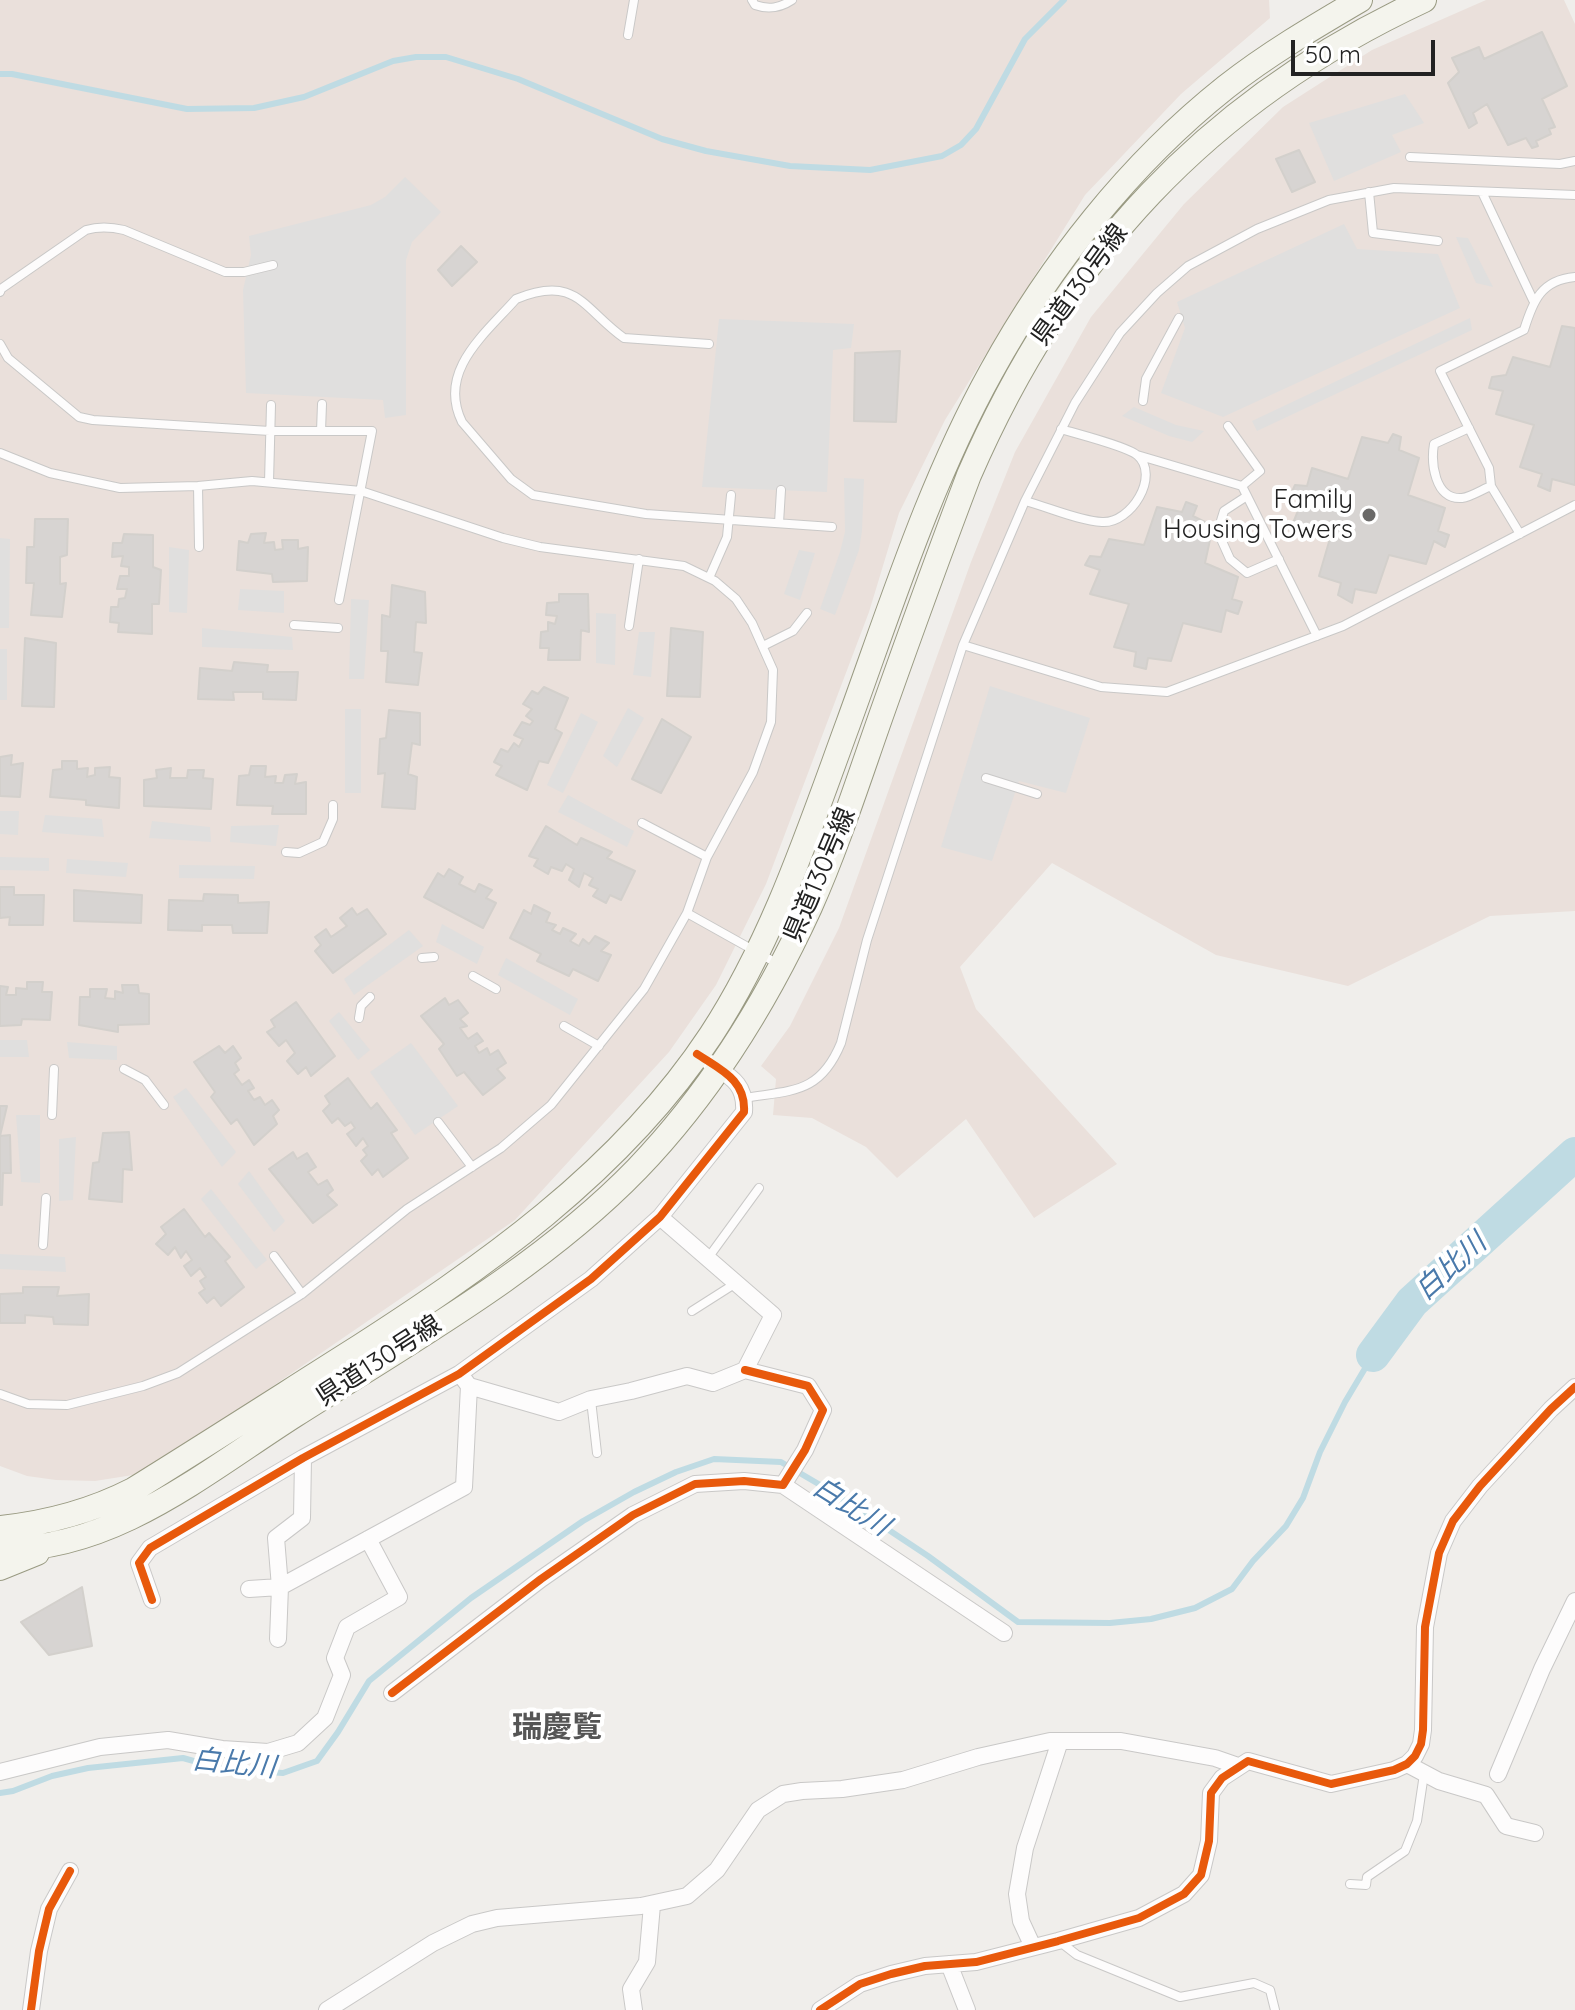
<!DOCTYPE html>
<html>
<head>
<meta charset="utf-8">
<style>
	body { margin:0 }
	#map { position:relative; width:1575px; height:2010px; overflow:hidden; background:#f0eeeb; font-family:Quicksand,sans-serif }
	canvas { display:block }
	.scale { position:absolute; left:1291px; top:40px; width:144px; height:36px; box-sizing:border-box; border:4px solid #222; border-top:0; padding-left:10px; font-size:24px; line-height:28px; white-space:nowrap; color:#222; -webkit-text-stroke:6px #fff; paint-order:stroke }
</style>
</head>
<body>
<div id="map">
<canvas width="1575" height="2010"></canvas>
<div class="scale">50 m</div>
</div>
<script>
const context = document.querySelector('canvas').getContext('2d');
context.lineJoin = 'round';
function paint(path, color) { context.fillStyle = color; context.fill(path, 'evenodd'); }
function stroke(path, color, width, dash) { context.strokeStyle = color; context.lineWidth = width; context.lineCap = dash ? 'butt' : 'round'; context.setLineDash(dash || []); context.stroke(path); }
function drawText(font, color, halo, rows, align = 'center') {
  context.font = font + ' Quicksand,"Noto Sans JP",sans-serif'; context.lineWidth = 8; context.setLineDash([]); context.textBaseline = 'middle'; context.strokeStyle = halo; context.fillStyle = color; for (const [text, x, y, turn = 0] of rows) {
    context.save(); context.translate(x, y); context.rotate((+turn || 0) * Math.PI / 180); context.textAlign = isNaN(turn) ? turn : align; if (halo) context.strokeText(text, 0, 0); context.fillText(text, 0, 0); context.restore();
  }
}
const military = new Path2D(`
	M0,0H1269L1270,18L1181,94L1085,195L945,420L899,513L869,612L766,884L716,985L669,1052L515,1220L187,1445L133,1475L95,1481L56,1480L27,1476L0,1466Z
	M1486,0H1564L1575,24V911L1490,916L1348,986L1216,955L1052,863L960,967L976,1009L1117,1164L1034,1218L966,1119L897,1178L866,1147L812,1118L773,1115L776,1079L761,1066L790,1026L839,928L971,562L1015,452L1091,317L1184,204L1283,107L1372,50Z`);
const parking = new Path2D(`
	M1405,94L1424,123L1392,135L1401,152L1334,181L1309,123Z
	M405,177L441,212L412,242L406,260V415L385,418L383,400L246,393L243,290L251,255L249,236L371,205L385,197Z
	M1344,224L1357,249L1438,254L1460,308L1223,417L1161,393L1185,328L1177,302Z
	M1456,237L1468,238L1493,287L1476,283Z
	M1470,318L1472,330L1257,431L1252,421Z
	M719,319L854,324L851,348L833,350L827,492L702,487Z
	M1134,407L1176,425L1204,431L1192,442L1169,436L1122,416Z
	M844,478L864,479L862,531L859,550L835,615L820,609L840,552L845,532Z
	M0,538L10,539L9,628H0Z
	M169,547L189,550L187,613L169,612Z
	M799,550L815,553L800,600L784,594Z
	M240,589L284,591V613L238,610Z
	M351,599L369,600L364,679H349Z
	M596,613L616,614L615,665L596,663Z
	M202,628L292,637L293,650L202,647Z
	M639,632H655L651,677L633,675Z
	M0,649H7V700H0Z
	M990,686L1090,718L1066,793L1019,781L992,861L941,847Z
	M628,708L644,718L617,767L603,756Z
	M345,709H361V793H345Z
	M581,713L598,722L563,793L547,785Z
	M568,795L634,831L627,847L558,812Z
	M0,811H19L18,835L0,834Z
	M45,815L102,819L104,837L42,832Z
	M152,821L210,827L211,842L149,838Z
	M279,825L276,846L230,842L231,826Z
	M0,857L49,858V871L0,870Z
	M67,859L128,863L126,877L66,873Z
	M179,865L255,866L254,879L179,878Z
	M442,924L484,947L477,964L436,942Z
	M409,930L423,946L354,995L344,979Z
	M506,958L578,999L570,1015L498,975Z
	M339,1012L370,1050L358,1060L329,1021Z
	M0,1040H27L29,1057H0Z
	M67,1042L117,1046V1060L69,1058Z
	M411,1043L458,1106L415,1135L370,1072Z
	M186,1088L236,1152L222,1167L173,1097Z
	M16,1115H40V1183L21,1182Z
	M76,1137L73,1200L59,1201V1139Z
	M249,1171L285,1221L274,1232L238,1184Z
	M211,1189L267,1260L256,1269L201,1199Z
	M0,1254L65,1257L66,1272L0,1269Z`);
const stream = new Path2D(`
	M0,74H12L187,109L254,108L304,97L393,61L416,57H446L518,79L662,139L706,151L790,166L870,170L942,156L961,145L976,129L1025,39L1064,0
	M0,1793L13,1791L52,1776L88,1768L183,1758L222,1769L283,1773L317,1761L338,1732L369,1681L471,1598L583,1521L634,1492L676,1472L714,1459L781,1462L827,1489L928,1556L1018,1622L1110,1623L1151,1619L1195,1608L1232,1589L1253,1561L1286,1526L1303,1498L1320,1452L1345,1402L1373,1355`);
const river = new Path2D(`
	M1373,1355L1412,1302L1575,1154`);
const building = new Path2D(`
	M1542,32L1567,86L1542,99L1555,127L1549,129L1551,134L1536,141L1538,146L1532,148L1526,138L1508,145L1487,104L1473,113L1477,123L1469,128L1448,83L1459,72L1452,58L1479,47L1484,59Z
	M1299,150L1315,182L1292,192L1276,159Z
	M461,246L477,262L452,286L438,270Z
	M1562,326L1575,328V485L1552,479L1550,491L1538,486L1542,474L1520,467L1534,425L1496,414L1503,391L1489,388L1492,377L1506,375L1513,357L1550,367Z
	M900,351L896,422L854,421L855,353Z
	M1393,434L1401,437L1399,450L1419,458L1408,495L1445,508L1438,531L1449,535L1445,547L1434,541L1426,564L1389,555L1376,593L1355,589L1352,603L1338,595L1341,583L1319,576L1331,535L1293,523L1302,501L1290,496L1295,485L1307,486L1312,468L1348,479L1362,437L1388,443Z
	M1186,502L1197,506L1193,516L1213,526L1205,563L1238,577L1232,599L1242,602L1238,614L1226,610L1221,632L1183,623L1171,661L1148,658L1146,669L1134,666L1136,652L1114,647L1129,604L1090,594L1100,570L1085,565L1090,556L1101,557L1109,539L1144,545L1157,507L1182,512Z
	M35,519H68L67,555L60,557V584L66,583L62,617L31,615L34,583H26L27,547H34Z
	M266,533L264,543L274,542L275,550L283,549L282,540H298V549L308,547L307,581L273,582L272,574L237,570L239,541L248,543L251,534Z
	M124,534L153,535V567L161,570L159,604H152V634L118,632L119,623L110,622L111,607H118L119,599L125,598L127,589H117L120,576H129V567L121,566L123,556L112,557L113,543H122Z
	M392,585L425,592L426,623L416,622L414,652L422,653L418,685L386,682L388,651H381L382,615L390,617Z
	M559,594H588L589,632L581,630L580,660H548L549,648H540L541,632L548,631V622L555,624L557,616L546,615L547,603L559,602Z
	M671,628L703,632L700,697L667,696Z
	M25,638L56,643L54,707L22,706Z
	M234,662L268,665L267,672H298L296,700L263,699V692H233L234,700L198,699L200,668L232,671Z
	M544,687L568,698L555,729L562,733L548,763L539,761L527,790L496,775L502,766L494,762L501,749L508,752L514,743L519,747L523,739L514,735L522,722L530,725L533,721L526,716L532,709L523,704L532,691L538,694Z
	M389,710L420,713V745L412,743L408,774L417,777L415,809L382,807L385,773L378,774L380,739L386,738Z
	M662,719L691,737L661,793L632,779Z
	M12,755L11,765L23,763L20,797L0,796V757Z
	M62,761H77V769L88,768L87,777L95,775V768L110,767L109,777L120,778L119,808L86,805V800L50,797L53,770L62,769Z
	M251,766H266L265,777L276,776L275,783H283L285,775L297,774L295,784L306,782V814H272L273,806L237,805L239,776L249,775Z
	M171,768L170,778H187L188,770H204L203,778L213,779L211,809L144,806V780L157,778L156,770Z
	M546,826L577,845L581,838L612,852L607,858L635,871L621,900L610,895L606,903L593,896L598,889L589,885L593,878L584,873L579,887L569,880L574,869L566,864L562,871L551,867L548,874L534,866L538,859L529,856Z
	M449,869L463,877L459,884L475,892L479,884L492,890L486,898L496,903L483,928L424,897L438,873L444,877Z
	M0,887H14V895H44L43,925H9L10,917L0,918Z
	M74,890L142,895L141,923L74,921Z
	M204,894L238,895V903L269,902L267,933H233L232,925H202V931L168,930L169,900L203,901Z
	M534,905L550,913L546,922L556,925L552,930L560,934L563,928L576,934L570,941L579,946L583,939L589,944L595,936L609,943L601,951L611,955L598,981L573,969L569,976L537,961L541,954L510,938L524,910L531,914Z
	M352,908L357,915L367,909L386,934L333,973L315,951L321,945L315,937L326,929L331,937L347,926L340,918Z
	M27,982H43L42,992H52L50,1020L22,1019L21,1025L0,1026V986L8,987L6,995H16V988L27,989Z
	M122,985H138L139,993L149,994V1024L118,1025V1032L79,1025L80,997H90V989H107L105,998L115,999V991L123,993Z
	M445,998L449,1005L458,1000L468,1013L460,1019L467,1026L460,1028L468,1039L477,1033L483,1041L475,1046L479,1053L487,1048L490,1055L498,1050L506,1063L497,1069L505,1078L483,1095L464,1072L457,1076L439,1049L444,1044L421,1016Z
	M296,1002L335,1056L311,1076L306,1067L298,1074L287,1061L295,1053L286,1040L279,1046L267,1032L275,1027L271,1020Z
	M219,1046L225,1053L233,1046L241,1058L235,1063L239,1070L234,1074L242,1085L249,1080L254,1088L248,1091L254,1100L260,1097L265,1105L272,1100L279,1110L273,1116L277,1124L254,1145L237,1119L231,1124L211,1097L215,1092L194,1062Z
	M348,1078L371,1109L377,1103L397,1130L391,1133L408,1158L383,1177L378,1169L372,1175L361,1161L367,1155L363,1150L368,1146L363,1138L356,1146L347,1134L355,1128L351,1122L345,1126L338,1118L332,1123L323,1111L330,1104L325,1096Z
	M0,1106H7L0,1136L10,1135L11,1173H3L2,1205H0Z
	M129,1132L132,1170L123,1169L122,1202L89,1199L93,1163L99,1162L103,1133Z
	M293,1152L297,1159L307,1153L316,1167L308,1172L318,1185L327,1180L333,1190L327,1195L337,1205L313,1223L269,1169Z
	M184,1209L205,1237L209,1233L230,1257L225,1261L244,1287L221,1306L214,1297L207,1303L199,1293L205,1289L200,1281L206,1277L200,1268L191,1276L184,1266L192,1260L186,1251L181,1258L175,1247L168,1255L156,1244L166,1234L161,1227Z
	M23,1287H59L57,1296L89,1294L88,1325L54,1324L53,1317L25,1315V1323H0V1294L23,1293Z
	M82,1587L92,1646L49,1655L21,1622Z`);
const service = new Path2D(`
	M752,0L755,5C769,10 780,8 792,0
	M628,35L634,0
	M1410,157L1560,164L1575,161
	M1369,192L1373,233L1438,241
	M1482,192L1533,300
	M0,292L1,289L86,230C100,226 111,227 124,230L225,272H244L273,265
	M0,344L8,358L79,417L93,420L270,431H372L339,600
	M709,344L624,338C583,309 577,274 516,299C485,334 437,371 462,422L511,479L533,495L646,514L832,527
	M1143,401L1146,379L1179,318
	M1228,426L1260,471L1242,486
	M1469,428L1434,444C1431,462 1434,500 1462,498C1471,497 1483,489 1491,486
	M321,431L322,404
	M0,453L50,473L120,488L198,486L252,481L361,491L503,538L540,547L684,566L715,581L736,599L752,623L773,670L771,722L753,772L707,857L687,913L644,989L551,1105L501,1148L407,1209L302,1294L178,1373L143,1386L67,1405L28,1404L0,1394
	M1137,455L1242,486L1317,636
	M269,482L271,405
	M198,486L199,547
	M1247,496L1224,511L1220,524L1221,539L1230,559L1247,573L1279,559
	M1025,501C1048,507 1079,521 1102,522C1131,524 1161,475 1137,455C1126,446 1077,434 1061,429
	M779,523L781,490
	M1520,534L1491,486L1489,468L1440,371L1524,330C1533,301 1541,280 1575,277
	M709,578L727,537L731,495
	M294,625L338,628
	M629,626L639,559
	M963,645L1101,687L1167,692L1343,626L1575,505
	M763,646L793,631L807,613
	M986,778L1037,794
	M642,823L707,857
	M286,852L299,853L323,842L333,819V805
	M687,913L780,965
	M422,958L434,957
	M473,976L496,989
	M359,1018L361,1006L370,997
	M564,1026L599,1046
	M124,1069L145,1080L164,1105
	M745,1098C792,1090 820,1094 841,1043L867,940L963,645L1025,501L1075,403L1120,333L1157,293L1188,266L1257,229L1329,200L1394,188L1575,195
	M52,1115L54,1069
	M438,1122L472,1167
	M43,1245L46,1198
	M274,1256L302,1294
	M708,1258L759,1188
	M692,1311L736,1283
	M591,1400L597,1453
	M1350,1884L1366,1885L1367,1877L1405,1851L1417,1821L1424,1774
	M1059,1941L1077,1955L1180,1997L1254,1983L1270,1990L1275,2010`);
const minor = new Path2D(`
	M469,1386L559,1412L591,1399L631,1391L687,1376L713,1383L745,1370L773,1315L660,1217
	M303,1458L302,1518L276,1538L280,1587L464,1487L469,1386L463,1378
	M783,1485L1004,1633
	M249,1589L280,1587L278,1639
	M152,1600L139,1563L150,1548L303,1458L459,1374L591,1279L660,1217L744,1112C746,1084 731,1077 710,1063
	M392,1693L541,1579L633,1515L695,1484L744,1481L783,1485L805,1450L823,1410L808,1386L745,1370
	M1407,1764L1439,1781L1486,1795L1506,1826L1535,1833
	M0,1772L100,1747L168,1740L222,1749L268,1752L298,1743L325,1718L342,1675L335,1658L347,1627L399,1597L368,1539
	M1498,1774L1542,1669L1575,1601
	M1033,1947L1021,1921L1017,1894L1025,1848L1060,1741
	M949,1964L967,2010
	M31,2010L39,1951L49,1909L70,1871
	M327,2010L433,1943L472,1924L497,1918L641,1906L687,1896L717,1870L758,1810L783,1794L802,1791L842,1789L903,1780L978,1757L1050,1741H1121L1215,1758L1238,1766
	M634,2010L631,1989L647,1962L652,1905
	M820,2010L860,1984L891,1974L925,1966L976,1962L1058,1941L1139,1918L1184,1894L1201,1875L1209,1841L1211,1793L1222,1778L1248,1761L1331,1784L1394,1770L1407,1764L1415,1756L1421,1744L1423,1730L1425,1627L1439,1553L1453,1521L1480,1486L1551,1409L1575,1387`);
const secondary = new Path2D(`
	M0,1528C48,1523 90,1512 133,1490C204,1446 274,1401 345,1356C481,1269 620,1173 711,1035C773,940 809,830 848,724C891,606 930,482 991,372C1050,265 1129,164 1226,87C1268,54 1314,27 1360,0
	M0,1549C113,1551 204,1473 295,1415C411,1341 541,1268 637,1169C710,1093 766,1003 810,907C838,844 859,778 882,713C910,634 939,554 969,475C1064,256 1207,101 1424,0
	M0,1568L37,1553`);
const cycleway = new Path2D(`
	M152,1600L139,1563L150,1548L303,1458L459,1374L591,1279L660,1217L744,1112C746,1080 721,1070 697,1054
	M392,1693L541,1579L633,1515L695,1484L744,1481L783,1485L805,1450L823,1410L808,1386L745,1370
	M31,2010L39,1951L49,1909L70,1871
	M820,2010L860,1984L891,1974L925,1966L976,1962L1058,1941L1139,1918L1184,1894L1201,1875L1209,1841L1211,1793L1222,1778L1248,1761L1331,1784L1394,1770L1407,1764L1415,1756L1421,1744L1423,1730L1425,1627L1439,1553L1453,1521L1480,1486L1551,1409L1575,1387`);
const markers = [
	[1369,515,8,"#6a6968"]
];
const streetNames = [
	["県道130号線",1080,285,-54],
	["県道130号線",820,875,-67],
	["県道130号線",379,1361,-33]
];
const poiNames = [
	["Family",1353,500],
	["Housing Towers",1353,530]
];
const waterNames = [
	["白比川",1451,1267,-42],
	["白比川",851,1507,32],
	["白比川",234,1764,6]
];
const quarterNames = [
	["瑞慶覧",557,1728]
];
paint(military, '#eae0db');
paint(parking, '#e0dfde');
stroke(stream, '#bfdbe3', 6);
stroke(river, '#bfdbe3', 34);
paint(building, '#d7d4d2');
stroke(building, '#d3d0cc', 2);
stroke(service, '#c9c8c7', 10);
stroke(minor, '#c9c8c7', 18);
stroke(secondary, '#999a82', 26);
stroke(service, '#fdfcfc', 8);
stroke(minor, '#fdfcfc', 16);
stroke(secondary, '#f4f4ed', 24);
stroke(cycleway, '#e8590c', 8);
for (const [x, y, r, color] of markers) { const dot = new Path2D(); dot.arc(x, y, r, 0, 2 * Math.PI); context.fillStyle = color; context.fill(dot); stroke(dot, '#fff', 3); }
drawText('26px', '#222', '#fff', streetNames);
drawText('26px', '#222', '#fff', poiNames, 'right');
drawText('italic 28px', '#4a7aab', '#fff', waterNames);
drawText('bold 30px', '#555', '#fff', quarterNames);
</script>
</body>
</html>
